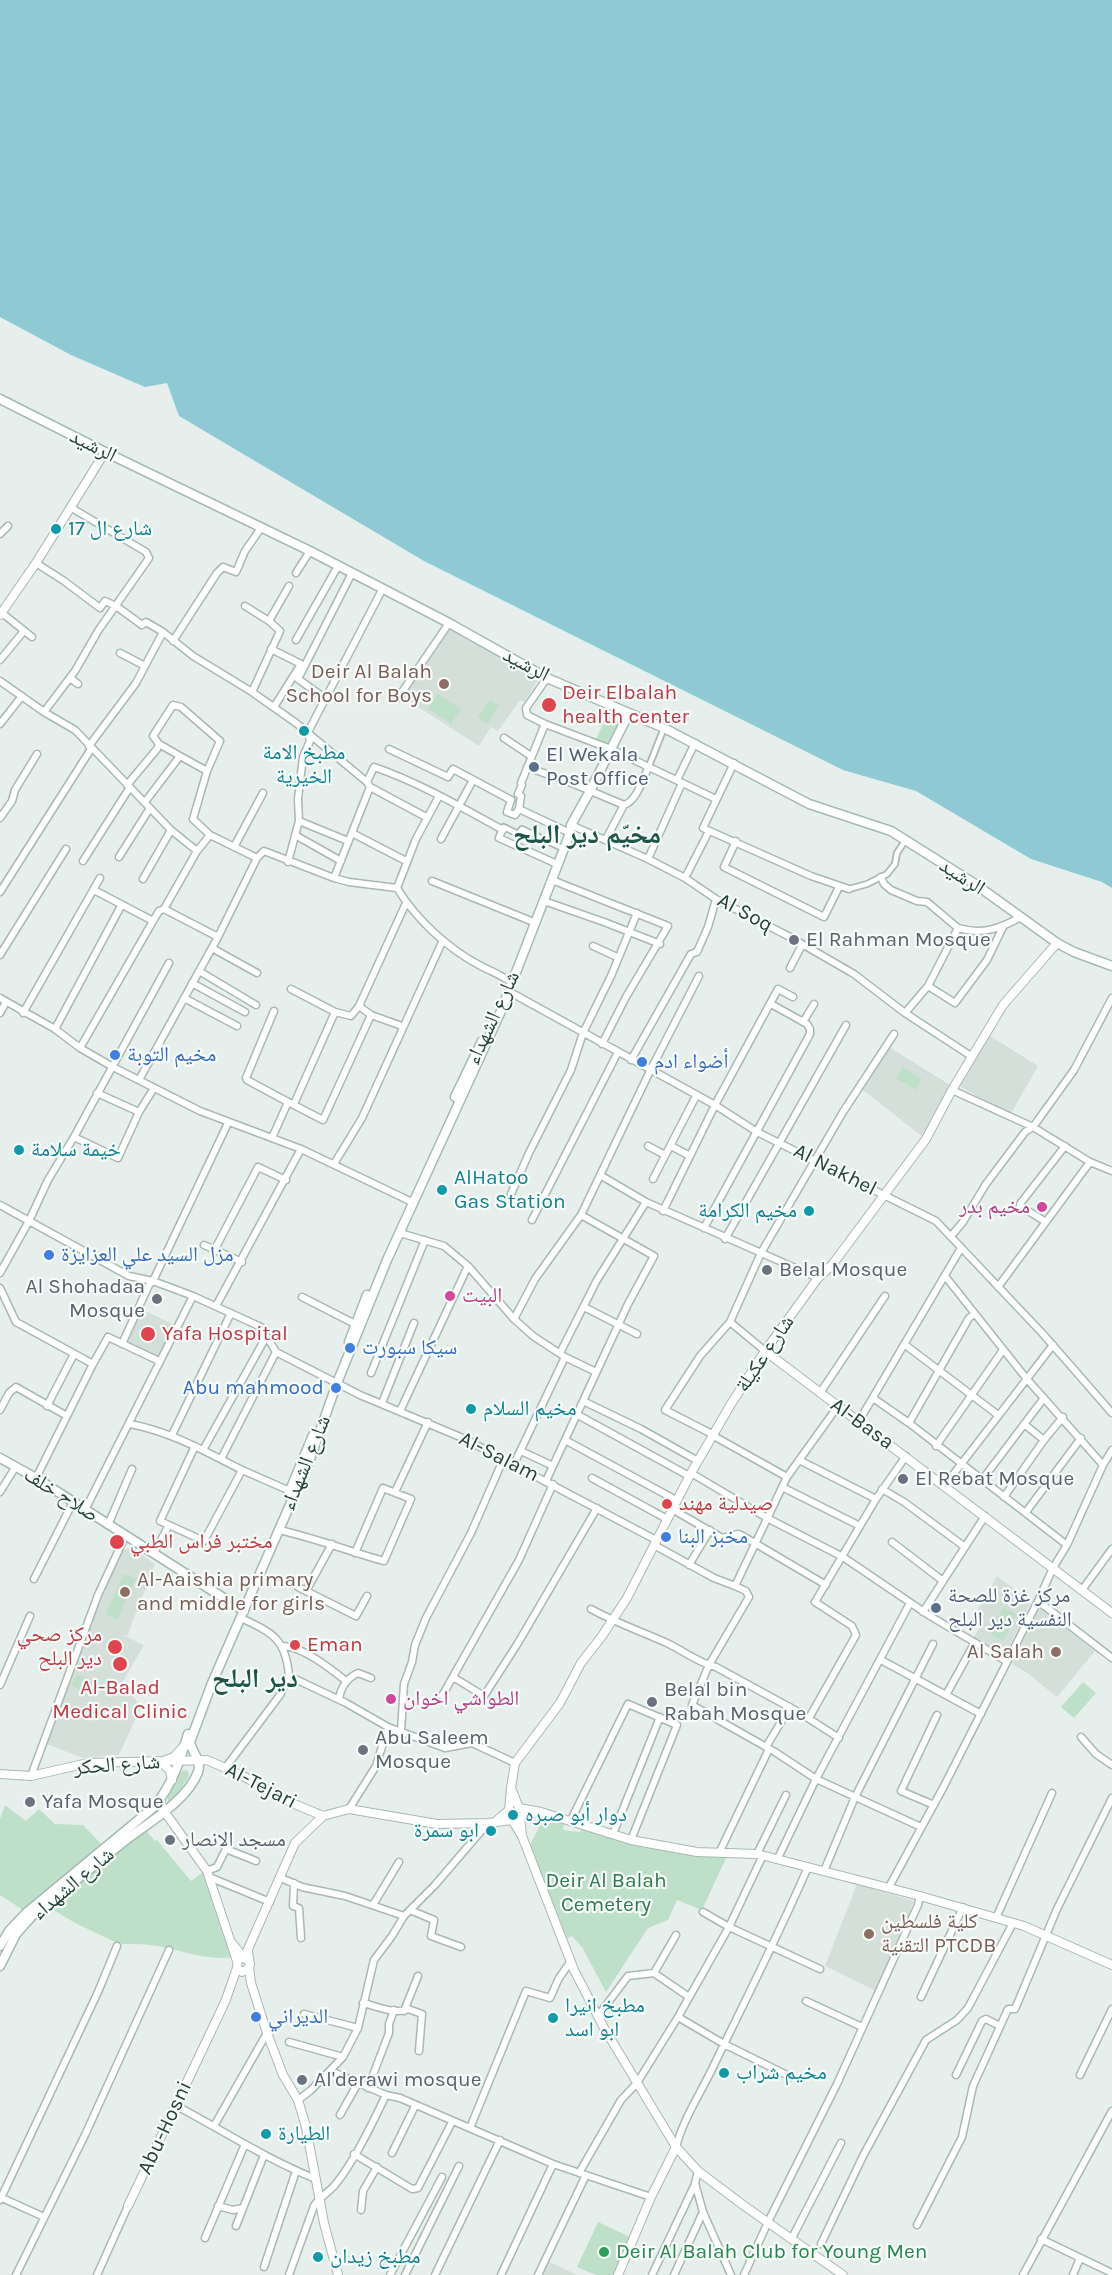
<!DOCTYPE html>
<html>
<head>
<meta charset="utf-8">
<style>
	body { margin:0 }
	canvas { display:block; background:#e6efeb }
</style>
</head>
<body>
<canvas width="1112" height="2275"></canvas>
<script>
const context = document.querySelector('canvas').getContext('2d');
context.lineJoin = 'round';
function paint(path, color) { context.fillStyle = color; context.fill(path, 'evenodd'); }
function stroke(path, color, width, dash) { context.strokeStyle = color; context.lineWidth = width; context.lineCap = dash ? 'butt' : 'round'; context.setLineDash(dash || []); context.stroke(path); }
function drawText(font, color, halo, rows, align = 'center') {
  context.font = font + ' Karla,"Noto Naskh Arabic",sans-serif'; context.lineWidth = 4.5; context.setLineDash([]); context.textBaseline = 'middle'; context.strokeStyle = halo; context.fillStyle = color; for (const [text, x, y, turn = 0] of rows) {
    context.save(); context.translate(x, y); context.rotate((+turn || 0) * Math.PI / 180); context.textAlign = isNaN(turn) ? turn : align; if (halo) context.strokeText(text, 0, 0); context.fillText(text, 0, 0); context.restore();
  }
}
const built = new Path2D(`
	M447,627L538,680L524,702L520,700L498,731L491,727L479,746L401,696Z
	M987,1034L1038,1066L1010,1115L958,1085Z
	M886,1045L950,1085L923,1137L859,1087Z
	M139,1308L173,1324L158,1359L123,1343Z
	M130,1547L155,1564L127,1636L120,1634L144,1645L122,1683L139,1704L140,1709L119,1755L83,1758L44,1743L91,1620L102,1594L106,1591L104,1589L118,1554Z
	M997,1576L1031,1602L1004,1657L973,1639L979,1628L970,1622Z
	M1040,1607L1095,1651L1057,1697L1026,1672L1012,1664Z
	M857,1884L914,1901L876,1991L825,1966Z
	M548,2261L577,2275H542Z`);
const green = new Path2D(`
	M438,694L461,709L451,724L428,709Z
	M490,700L499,706L487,724L478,717Z
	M607,715L619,721L608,745L596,739Z
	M903,1067L922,1079L916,1090L896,1078Z
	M124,1574L136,1579L117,1620L106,1614Z
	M1003,1607L1016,1614L1003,1641L990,1634Z
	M77,1674L99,1685L93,1696L71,1685Z
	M1083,1682L1096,1693L1074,1718L1061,1707Z
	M185,1770L188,1771L189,1776L174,1800L168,1801L167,1795L182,1771Z
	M5,1805L26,1821L39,1809L55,1824L83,1825L104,1847L23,1910L0,1895V1819Z
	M544,1817L564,1824L563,1830L580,1832L581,1829L636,1845L692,1854L727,1856L702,1910L677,1900L668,1920L648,1928L606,1992L582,1947L572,1936L566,1939L530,1845Z
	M144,1828L155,1841L157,1840L191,1881L203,1872L233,1957C206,1962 177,1948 150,1945C139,1943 122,1946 113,1941C88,1929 70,1922 47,1905Z
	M598,2222L630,2237L613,2275H596L577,2267Z`);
const water = new Path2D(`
	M0,0H1112V888L1102,882L1031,859L916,791L843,770L424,561L179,416L167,383L145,387L71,355L0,317Z`);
const pedestrian = new Path2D(`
	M649,766L664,728
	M504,827L518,834L522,829L564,849
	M849,889L867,884L887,874L895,864L897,853L905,841`);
const minor = new Path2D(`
	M0,534L8,526
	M36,563L64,581L100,608L105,601L116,606L142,625L146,622L163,632L193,656L252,692L296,723L367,782L370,787L426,817
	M296,573L310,551
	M245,606L269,621
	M2,613L32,637
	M296,640L338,566
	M173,641L217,573L223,567L236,572L245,551L261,528
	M271,649L301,664L274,707
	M120,653L145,666
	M0,660L24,631
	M70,678L78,684
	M547,678L526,708L527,715L545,724L611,749L716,799
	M0,681L44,712L75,730L171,830L197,851L210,835L193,819L207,771L220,741L181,707L173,705L153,736L159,744L157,749L127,785
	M252,692L280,631L269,621L289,586
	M398,698L449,623
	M326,699L298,679L352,573
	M44,712L75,671L98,631L149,558L146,552L70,507
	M0,724L22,696
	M504,738L531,756
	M159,744L180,756
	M89,746L136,683L163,632
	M389,749L448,777L453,769L511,800L507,812L515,815L519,809L570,833
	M734,763L703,828L811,876L849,889
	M527,767L574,784L624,805
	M677,780L695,743
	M367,782L374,767C418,782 461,807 503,830
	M439,796L416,839L397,888C416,919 447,948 479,965C490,971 502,975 512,983
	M145,802L180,756L207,771
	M519,809L521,796L518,794L522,785L521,783L545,724
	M0,818L12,801L15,790L37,754
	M299,821L348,841
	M571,825L648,859L685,878L716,899L790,937L854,974L905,1013L971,1056
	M503,828L499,838L557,864
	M352,833L406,861
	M210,835L257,858
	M295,835L341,861
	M441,839L473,780
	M606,839L624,805C637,801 643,778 649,766
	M736,841L724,867L824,917L839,887
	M234,847L263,793
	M119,857L150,808
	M648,859L682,783
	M83,861L130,787
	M288,862L299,821L298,799L303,757L310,741L308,732L383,588
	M881,877L884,884L891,890L917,901L927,902L958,928
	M334,878L370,787
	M685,878L709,831
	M143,879L171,830
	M552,880L668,926L626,997L602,1044
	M432,881L536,923
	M94,890L153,921
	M0,892L91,749
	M544,901L604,922L660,944
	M164,909L218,937
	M593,946L617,957
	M212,948L257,973
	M0,955L66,849
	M790,968L802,945
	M199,971L256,1005
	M192,983L245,1012
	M928,986L955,1003L987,960L1003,927
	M291,989L335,1012L351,1016L359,1006
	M508,991L715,1105L757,1132L936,1221L1043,1334L1112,1413
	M0,998L55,1029L80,1048L113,1067L200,1111L301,1149L414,1203
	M184,998L237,1026
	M0,1013L6,1002
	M23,1013L100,878
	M905,1013L928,986L958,928C982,935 999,929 1021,917
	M803,1022L814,1004
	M402,1026L371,1015L359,1006L406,903
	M55,1029L121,906
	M80,1048L153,921L159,911L164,909L197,851
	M631,1060L691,954L697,952L708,927L716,899
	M139,1080L218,937L257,858L264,851L334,878L349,882L397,888
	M952,1090L1033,1127L1090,1162L1112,1171
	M97,1093L139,1112
	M288,1102L323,1120L371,1015
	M294,1104L335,1012
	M74,1137L118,1158L139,1112L154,1088
	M272,1138L288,1102L247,1080L246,1078L274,1011
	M648,1146L665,1155
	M671,1146L690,1156
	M334,1164L362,1118L443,940
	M600,1175L646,1202L818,1278
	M653,1179L696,1096
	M511,1194L529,1153L571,1070L583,1033L611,976L637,913
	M0,1205L129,1276L153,1281L193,1296L261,1327L276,1352L360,1395L465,1439L656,1540
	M663,1211L715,1105L778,989L793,997
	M532,1220L618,1052
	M1046,1222L1020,1206V1204L1065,1146
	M704,1228L810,1034V1029L807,1024L771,1004
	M400,1233L444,1246L468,1266L514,1319L533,1336L565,1357L596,1372
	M951,1236L963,1222L986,1184L1025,1132L1033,1127L1074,1070L1112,998
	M725,1239L846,1025
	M204,1245L242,1262
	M215,1249L258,1167L286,1180
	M0,1273L29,1221L48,1180L74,1137L169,963
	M998,1287L1090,1162
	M0,1288L16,1322L93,1364L34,1482
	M302,1297L355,1324
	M216,1306L301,1149
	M584,1307L637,1334
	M514,1319L535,1279L581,1215L650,1071L699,976
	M122,1344L149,1285L153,1281L228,1123
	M904,1344L998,1415
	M765,1351L730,1322L761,1253L843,1112L894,1034
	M560,1353L597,1280L646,1202
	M93,1364L108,1337L159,1361
	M371,1373L425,1240
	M820,1393L885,1296
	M873,1398L909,1423L1067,1545
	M583,1401L641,1429L698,1461
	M382,1403L414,1323
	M47,1406L74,1354
	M838,1406L787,1477L735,1586L746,1591L749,1597L709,1665L692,1705L775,1752L816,1779L921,1827
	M0,1410L9,1393L16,1387L67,1416
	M400,1411L468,1266
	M578,1415L689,1476
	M859,1421L961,1248
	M909,1423L969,1318L974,1314
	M130,1424C172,1432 204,1451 242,1470L204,1541L160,1521L195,1446
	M1024,1424L1044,1440
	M712,1434L665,1410L700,1356L730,1322
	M172,1435L231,1313
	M712,1435L787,1477
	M565,1440L676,1500
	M936,1446L1003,1350
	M203,1450L266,1337
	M521,1451L553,1466
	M221,1459L276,1352
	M799,1460L876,1499
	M514,1464L565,1357
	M1103,1465L1112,1450
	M242,1470L290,1491
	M691,1473L767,1518L843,1557L930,1616L1006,1661
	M592,1478L667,1519
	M982,1480L1044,1398
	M546,1481L628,1304L654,1256L581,1215
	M945,1485L1053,1345
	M782,1487L860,1526
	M882,1489L904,1502L965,1547
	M0,1492L13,1471
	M395,1492L428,1422
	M1004,1497L1044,1440L1063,1417
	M672,1509L722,1538L738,1534L741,1535L826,1585
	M85,1510L193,1296
	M1026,1512L1081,1438
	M108,1525L132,1469
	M279,1530C315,1538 348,1551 384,1561L411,1499L383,1488L355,1553
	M892,1542L943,1581
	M654,1545L714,1578L735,1586
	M154,1553L169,1525
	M689,1565L710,1530
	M34,1579L71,1506
	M298,1587L356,1616L367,1596
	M1082,1590L1112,1549
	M306,1591L332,1544
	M1038,1601L1112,1658
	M591,1609C616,1623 643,1632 669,1644C685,1652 699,1663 716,1667L800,1713L839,1738
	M923,1612L985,1516
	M241,1618C273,1633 286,1639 289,1676L346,1703L388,1727L445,1748L472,1743L515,1763
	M282,1646C302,1646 331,1669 346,1681
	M881,1660L981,1714
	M453,1677L484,1696L518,1643L597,1508
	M0,1685L30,1616
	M946,1695L974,1644
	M442,1696L519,1560L553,1484
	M339,1699C341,1687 347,1678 358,1673L371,1678
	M809,1718L856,1635L852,1626L815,1602L876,1499L906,1456
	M401,1731L404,1684L412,1662L415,1645L426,1618L471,1533L503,1460
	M1081,1737L1096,1754L1112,1765
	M766,1747L790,1707
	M226,1767L280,1695L289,1676
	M31,1776L98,1595L123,1541
	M934,1805L901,1791L937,1715
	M349,1809L376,1766L388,1727
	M570,1822L628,1704L677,1725L631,1840
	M613,1834L660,1717
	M720,1851L769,1749
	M757,1854L786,1795
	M778,1858L816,1779L910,1603
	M207,1871L217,1867L226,1849L256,1861
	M824,1871L855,1797L933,1644
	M209,1877L270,1902
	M281,1878L302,1887L345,1896L404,1916
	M294,1883L293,1906L299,1908L301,1938
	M889,1887L944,1786L1038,1601L1053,1568L1067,1545L1103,1465L1026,1378L945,1276
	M373,1905L399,1862
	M410,1910L434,1920L431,1936L461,1947
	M703,1912L729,1927L820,1969
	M996,1918L1052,1793
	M654,1973L676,1935
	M921,1997L963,1907
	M806,2001L862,2027
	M363,2003C376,2006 396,2015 408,2009L422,2014L419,2051
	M404,2011L418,1976
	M304,2014L358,2028
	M598,2016L628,1976L654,1973L689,1997
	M678,2017L724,2044L791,2077
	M289,2042L343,2057
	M331,2071L386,2095L400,2098L553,2164L651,2197
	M956,2075L982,2021L986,2019L1000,2026
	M1080,2075L1112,2009
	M368,2088L389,2033V2024L394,2010
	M298,2100L310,2091L343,2057L358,2028L374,1960L392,1936L404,1916L435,1885L488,1823
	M175,2105C222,2130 266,2159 316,2179
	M340,2115L358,2083
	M214,2126L267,2033
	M470,2128L526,1991L550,1998L559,1978L571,1961
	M676,2147C684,2117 701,2093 714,2065C746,1999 779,1934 808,1867
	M392,2153L415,2106
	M354,2154L412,2189L418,2188L452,2122
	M698,2171L695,2183L703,2212L731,2275
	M579,2173L621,2100L637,2083L678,2017L729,1927L763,1855
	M0,2197L44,2217
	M0,2200L98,1992L117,1946
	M218,2206L233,2210L243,2208
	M361,2210L363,2191L377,2167
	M917,2225L962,2137L973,2086L1008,2009H1015L1057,1909L1112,1798
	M236,2226L264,2155
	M205,2238L245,2144
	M792,2238L841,2143
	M1041,2239L1112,2273
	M821,2244L863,2156L926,2040L957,2020L968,2008L1013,1923
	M264,2267L296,2171
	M16,2275L85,2135L169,1950
	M97,2275L128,2206
	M289,2275L314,2206C319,2197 327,2194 334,2186C353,2164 373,2122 386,2095
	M390,2275L442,2177
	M405,2275L459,2166
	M435,2275L500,2140
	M501,2275L553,2164
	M538,2275L586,2175
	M652,2275L695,2184
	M674,2275L703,2212
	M744,2275L768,2222L837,2084L918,1905L920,1896
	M1023,2275L1112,2111
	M1073,2275L1080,2258`);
const tertiary = new Path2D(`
	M0,615L36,563L105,452
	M765,1351L1112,1613
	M0,1774L31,1776L88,1763L207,1760L241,1775L292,1803L323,1816
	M172,1780L170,1771L161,1762L174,1757L183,1747
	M511,1788L515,1763L560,1703L581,1663L602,1636L627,1598L691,1473L731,1404L765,1351L818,1278L832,1265L926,1139L952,1090L1003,1005L1057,943
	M160,1800L164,1811L207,1871L237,1961
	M541,1812L631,1840L697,1852L757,1854L920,1896L1024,1926L1112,1965
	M522,1836L574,1970L604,2028L676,2147L698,2171L743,2205L843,2275
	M232,1943L244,1958L295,1843L323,1816L349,1809L437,1824L488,1823L512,1820L522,1836L520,1817L541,1812L519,1808L511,1788L509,1810L496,1821
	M248,1951L250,1965L248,1969L242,1972L237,1968L238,1959L244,1958L249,1961
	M249,1967L251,1983L267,2033L283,2075L298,2100L306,2127L324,2223L338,2275
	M128,2206L225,2002L237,1968
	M618,2275L651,2197L676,2147`);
const secondary = new Path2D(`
	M0,399L105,452L310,551L449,623L547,678L664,728L809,804L891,831L975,884L1057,943L1074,952L1112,966
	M455,1097L482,1041
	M349,1342L367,1295
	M0,1458L36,1478L244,1611
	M288,1495L313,1435
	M0,1946L9,1931L26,1913L154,1807C172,1785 180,1761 188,1734
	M0,1966L16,1934L31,1917C61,1892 91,1868 121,1844C144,1825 187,1802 198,1772C202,1760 192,1753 190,1742L212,1683L310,1459L337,1383L387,1260L501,1011L570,833L571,825L590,791L629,713`);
const markers = [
	[56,529,6,"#0f9aa8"],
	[444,684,6,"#8d6e63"],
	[549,705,8,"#e0444e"],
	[304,731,6,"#0f9aa8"],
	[534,767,6,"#5c6f8a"],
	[794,940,6,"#6b7280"],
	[115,1055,6,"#3f7fe0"],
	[642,1062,6,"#3f7fe0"],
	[19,1150,6,"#0f9aa8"],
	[442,1190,6,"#0f9aa8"],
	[1042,1207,6,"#d1479c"],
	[809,1211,6,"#0f9aa8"],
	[49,1255,6,"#3f7fe0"],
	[767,1270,6,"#6b7280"],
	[450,1296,6,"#d1479c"],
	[157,1299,6,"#6b7280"],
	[148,1334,8,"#e0444e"],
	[350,1348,6,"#3f7fe0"],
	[336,1388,6,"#3f7fe0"],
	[471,1409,6,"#0f9aa8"],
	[903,1479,6,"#6b7280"],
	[667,1504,6,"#e0444e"],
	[666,1537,6,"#3f7fe0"],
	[117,1542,8,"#e0444e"],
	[125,1592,6,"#8d6e63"],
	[936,1608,6,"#5c6f8a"],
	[295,1645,6,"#e0444e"],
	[115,1647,8,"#e0444e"],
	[1056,1652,6,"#8d6e63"],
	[120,1664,8,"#e0444e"],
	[391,1699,6,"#d1479c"],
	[652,1702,6,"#6b7280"],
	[363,1750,6,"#6b7280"],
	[30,1802,6,"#6b7280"],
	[513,1815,6,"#0f9aa8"],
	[491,1831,6,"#0f9aa8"],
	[170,1840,6,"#6b7280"],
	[869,1934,6,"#8d6e63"],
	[256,2017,6,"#3f7fe0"],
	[553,2018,6,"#0f9aa8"],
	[724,2073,6,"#0f9aa8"],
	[302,2080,6,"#6b7280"],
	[266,2134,6,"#0f9aa8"],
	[604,2252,6,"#2e9e5b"],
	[318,2257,6,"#0f9aa8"]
];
const streetNames = [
	["الرشيد",93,446,27],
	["الرشيد",526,665,28],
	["الرشيد",962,877,33],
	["Al Soq",745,913,28],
	["شارع الشهداء",493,1018,-65],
	["Al Nakhel",835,1170,27],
	["شارع عكيلة",765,1354,-56],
	["Al-Basa",862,1424,36],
	["Al-Salam",499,1457,27],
	["شارع الشهداء",306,1463,-68],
	["صلاح خلف",61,1495,32],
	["شارع الحكر",117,1765,-4],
	["Al-Tejari",261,1786,27],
	["شارع الشهداء",73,1884,-40],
	["Abu-Hosni",165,2128,-65]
];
const cultureNames = [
	["شارع ال 17",68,529],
	["مطبخ الامة",304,753,"center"],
	["الخيرية",304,777,"center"],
	["خيمة سلامة",31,1150],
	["AlHatoo",454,1178],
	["Gas Station",454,1202],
	["مخيم الكرامة",797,1211,"right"],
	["مخيم السلام",483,1409],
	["دوار أبو صبره",525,1815],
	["ابو سمرة",479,1831,"right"],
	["مطبخ انيرا",565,2006],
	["ابو اسد",565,2030],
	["مخيم شراب",736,2073],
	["الطيارة",278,2134],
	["مطبخ زيدان",330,2257]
];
const educationNames = [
	["Deir Al Balah",432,672],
	["School for Boys",432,696],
	["Al-Aaishia primary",137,1580,"left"],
	["and middle for girls",137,1604,"left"],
	["Al Salah",1044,1652],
	["كلية فلسطين",881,1922,"left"],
	["التقنية PTCDB",881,1946,"left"]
];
const healthNames = [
	["Deir Elbalah",562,693],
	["health center",562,717],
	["Yafa Hospital",162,1334],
	["صيدلية مهند",679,1504],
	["مختبر فراس الطبي",130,1542],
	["مركز صحي",102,1635,"right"],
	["دير البلح",102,1659,"right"],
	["Eman",307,1645],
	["Al-Balad",120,1688,"center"],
	["Medical Clinic",120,1712,"center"]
];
const serviceNames = [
	["El Wekala",546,755],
	["Post Office",546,779],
	["مركز غزة للصحة",948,1596],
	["النفسية دير البلح",948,1620]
];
const worshipNames = [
	["El Rahman Mosque",806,940],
	["Belal Mosque",779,1270],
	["Al Shohadaa",145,1287,"right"],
	["Mosque",145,1311,"right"],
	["El Rebat Mosque",915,1479],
	["Belal bin",664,1690],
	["Rabah Mosque",664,1714],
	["Abu Saleem",375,1738],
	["Mosque",375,1762],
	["Yafa Mosque",42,1802],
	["مسجد الانصار",182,1840],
	["Al'derawi mosque",314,2080]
];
const shopNames = [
	["مخيم التوبة",127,1055],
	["أضواء ادم",654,1062],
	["مزل السيد علي العزايزة",61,1255],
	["سيكا سبورت",362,1348],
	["Abu mahmood",324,1388,"right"],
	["مخبز البنا",678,1537],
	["الديراني",268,2017]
];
const hotelNames = [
	["مخيم بدر",1030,1207,"right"],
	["البيت",462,1296],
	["الطواشي اخوان",403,1699]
];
const parkNames = [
	["Deir Al Balah",606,1881],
	["Cemetery",606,1905]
];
const leisureNames = [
	["Deir Al Balah Club for Young Men",616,2252]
];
const districtNames = [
	["مخيّم دير البلح",587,835],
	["دير البلح",255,1679]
];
paint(built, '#d4dfda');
paint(green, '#bfe0c8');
paint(water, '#8ec9d4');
stroke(pedestrian, '#a8b8b2', 8);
stroke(minor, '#a8b8b2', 9);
stroke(tertiary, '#a8b8b2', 10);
stroke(secondary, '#a4bbb3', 11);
stroke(pedestrian, '#fff', 4.5);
stroke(minor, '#fff', 6);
stroke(tertiary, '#fff', 8);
stroke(secondary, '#fff', 8);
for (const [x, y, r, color] of markers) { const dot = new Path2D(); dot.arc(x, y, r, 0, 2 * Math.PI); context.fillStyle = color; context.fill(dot); stroke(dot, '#f7fbf9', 2); }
drawText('21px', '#24423a', '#f7fbf9', streetNames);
drawText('21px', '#0d838f', '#f7fbf9', cultureNames, 'left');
drawText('21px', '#785e54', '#f7fbf9', educationNames, 'right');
drawText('21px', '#be3a42', '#f7fbf9', healthNames, 'left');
drawText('21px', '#4e5e75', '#f7fbf9', serviceNames, 'left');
drawText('21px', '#5b616d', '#f7fbf9', worshipNames, 'left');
drawText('21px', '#366cbe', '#f7fbf9', shopNames, 'left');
drawText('21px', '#b23c85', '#f7fbf9', hotelNames, 'left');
drawText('21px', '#2d7a4b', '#f7fbf9', parkNames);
drawText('21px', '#27864d', '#f7fbf9', leisureNames, 'left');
drawText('bold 27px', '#1f5548', '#f7fbf9', districtNames);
</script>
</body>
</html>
